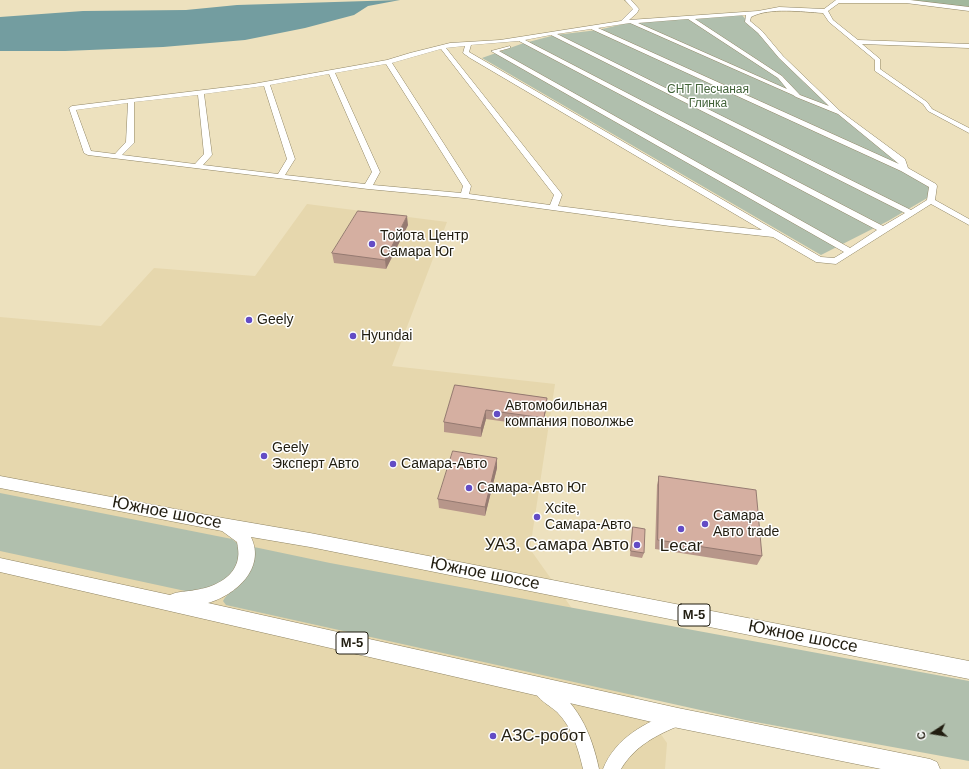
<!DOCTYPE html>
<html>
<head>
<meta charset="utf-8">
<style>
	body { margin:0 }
	#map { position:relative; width:969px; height:769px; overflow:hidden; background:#ede1be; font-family:Arial,sans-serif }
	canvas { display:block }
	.north { position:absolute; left:913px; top:713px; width:40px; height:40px; -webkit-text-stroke:3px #fff; paint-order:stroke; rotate:258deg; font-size:11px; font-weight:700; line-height:16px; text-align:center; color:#211d10 }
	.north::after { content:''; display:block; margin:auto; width:14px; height:18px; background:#211d10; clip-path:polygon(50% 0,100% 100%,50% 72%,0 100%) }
</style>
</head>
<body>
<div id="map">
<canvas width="969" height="769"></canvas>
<div class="north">С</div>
</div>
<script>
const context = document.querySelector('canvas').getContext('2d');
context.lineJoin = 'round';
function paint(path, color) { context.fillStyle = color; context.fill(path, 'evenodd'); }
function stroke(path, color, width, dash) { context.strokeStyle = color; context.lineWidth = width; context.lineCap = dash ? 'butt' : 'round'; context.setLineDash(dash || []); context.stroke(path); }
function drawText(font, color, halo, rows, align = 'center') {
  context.font = font + ' Arial,sans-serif'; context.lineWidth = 3; context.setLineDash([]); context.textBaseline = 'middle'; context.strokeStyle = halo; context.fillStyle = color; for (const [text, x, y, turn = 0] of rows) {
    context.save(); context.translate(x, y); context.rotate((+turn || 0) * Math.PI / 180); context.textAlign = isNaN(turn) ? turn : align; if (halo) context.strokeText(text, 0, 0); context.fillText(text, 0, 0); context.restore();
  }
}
const built = new Path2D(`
	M307,204L447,222L392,366L555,384L530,549L667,743L665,769H0V317L101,326L154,268L255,276Z`);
const green = new Path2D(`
	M741,14L780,57L839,114L900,162L901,170L930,186L929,197L888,221L821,255L482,58L521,44L555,35L598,30L632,22Z
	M0,493L232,539L239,545L241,551L235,571L223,584L190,592L0,551Z
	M254,547L330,563L969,681V761L750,721L226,605L223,601C227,593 234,591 240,585C250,575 254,561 254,547Z`);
const forest = new Path2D(`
	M907,0H969V7Z`);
const water = new Path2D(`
	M400,0L368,6L354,15L305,28L245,40L163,47L65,51H0V17L83,11L186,10L237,5Z`);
const minor = new Path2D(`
	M625,0H631L639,9L637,13L629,20L758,11L779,7L824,9L836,0H910L969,7V11L906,3H839L828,11L833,20L858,40L969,44V48L862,44L880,59V69L927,102L932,109L969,128V133L928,111L923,104L875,71V60L829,22L823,13C802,12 770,7 751,17L750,21L762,31L783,56L840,111L905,159L908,168L936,184L937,186L935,200L969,219V225L931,204L836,264L816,262L773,237L670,226L464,198L368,189L88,155L84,153L69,108L72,106L253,84L387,60L410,53L450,43L500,40L621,21L633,9ZM746,15L745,22L758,33L779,58L829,106L800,95L782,76L695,19ZM688,19L778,78L787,89L638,23ZM630,23L793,95L796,97L838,114L899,164L598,28ZM591,29L901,171L929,187L927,200L911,210L557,34ZM551,35L905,213L883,226L525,40ZM519,41L877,230L850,248L499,51L510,48V46L491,51L844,252L834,258L821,257L469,52L471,45ZM465,46L463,53L470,58L762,230L670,220L558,206L562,195L561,193L446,48ZM441,49L554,195L550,205L469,194L471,186L392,63ZM386,64L463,186L461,193L373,185L380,172L335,73ZM329,74L372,172L365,184L285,175L295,159L270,85ZM264,86L287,159L278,174L203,165L212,155L204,94ZM198,95L204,154L195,164L122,155L134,143V102ZM128,103L126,142L115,154L91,151L76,110Z
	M542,682C577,697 592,735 599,769H583C578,748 572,727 557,712C549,705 538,700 534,690L536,684Z
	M675,711L681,713L683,719L681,725C656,735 635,746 621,769H603C616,737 645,723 675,711Z`);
const major = new Path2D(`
	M0,476L223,518L310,533L969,661V679L310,547L251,537C266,568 236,595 208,603L678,708L930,759L937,762L940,769H881L678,728L0,572V558L170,595C178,591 186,592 195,590C212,588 235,578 238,558C239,553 238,548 237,542L222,531L0,488Z`);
const wall = new Path2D(`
	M408,225L386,269L334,263L332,253Z
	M455,385L547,398L546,408L543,427L486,419L481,437L444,432V422Z
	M497,468L485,516L439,508L438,499Z
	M659,476L762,556L757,565L655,549L657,485Z
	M633,527L644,553L642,558L630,556L632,532Z`);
const shadedWall = new Path2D(`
	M407,216L408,225L386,269L385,260Z
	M547,398L546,408L543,427L544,418Z
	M486,410V419L481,437V428Z
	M497,458V468L485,516V507Z`);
const building = new Path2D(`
	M358,211L407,216L385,260L332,253Z
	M455,385L547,398L544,418L486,410L481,428L444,422Z
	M453,451L497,458L485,507L438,499Z
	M659,476L756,490L762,556L658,540Z
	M633,527L645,529L644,553L631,551Z`);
const markers = [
	[372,244,4,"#634cc5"],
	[249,320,4,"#634cc5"],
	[353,336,4,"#634cc5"],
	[497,414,4,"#634cc5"],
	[264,456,4,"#634cc5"],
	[393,464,4,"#634cc5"],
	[469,488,4,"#634cc5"],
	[537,517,4,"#634cc5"],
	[705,524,4,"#634cc5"],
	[681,529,4,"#634cc5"],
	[637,545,4,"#634cc5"],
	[493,736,4,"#634cc5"]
];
const farParknames = [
	["СНТ Песчаная",708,90],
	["Глинка",708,104]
];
const shields = [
	[694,615,32],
	[352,643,32]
];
const shieldNames = [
	["М-5",694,615],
	["М-5",352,643]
];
const poiNames = [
	["Тойота Центр",380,236],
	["Самара Юг",380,252],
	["Geely",257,320],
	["Hyundai",361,336],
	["Автомобильная",505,406],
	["компания поволжье",505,422],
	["Geely",272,448],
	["Эксперт Авто",272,464],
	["Самара-Авто",401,464],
	["Самара-Авто Юг",477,488],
	["Xcite,",545,509],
	["Самара-Авто",545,525],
	["Самара",713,516],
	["Авто trade",713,532]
];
const nearStreetnames = [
	["Южное шоссе",167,513,11],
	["Южное шоссе",485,574,11],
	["Южное шоссе",803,637,11]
];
const nearPoinames = [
	["УАЗ, Самара Авто",629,545],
	["Lecar",681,546,"center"],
	["АЗС-робот",501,736,"left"]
];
paint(built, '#e6d7ad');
paint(green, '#b0bfad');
paint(forest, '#a2b89c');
paint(water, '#739da0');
stroke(minor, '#908564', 1);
stroke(major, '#908564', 1);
paint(minor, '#fff');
paint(major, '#fff');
paint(wall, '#b7968a');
paint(shadedWall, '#957a71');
paint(building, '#d5afa1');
stroke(building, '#957a71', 1);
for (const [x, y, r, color] of markers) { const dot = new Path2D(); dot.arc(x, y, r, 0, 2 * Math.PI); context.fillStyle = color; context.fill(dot); stroke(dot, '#fff', 1.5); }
drawText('12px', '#416238', '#fff', farParknames);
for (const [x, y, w] of shields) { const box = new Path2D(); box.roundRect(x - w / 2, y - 11, w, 22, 3); context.fillStyle = '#fff'; context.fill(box); stroke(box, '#211d10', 1); }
drawText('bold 13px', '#211d10', null, shieldNames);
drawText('14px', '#211d10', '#fff', poiNames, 'left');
drawText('17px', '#211d10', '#fff', nearStreetnames);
drawText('17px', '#211d10', '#fff', nearPoinames, 'right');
</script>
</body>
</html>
